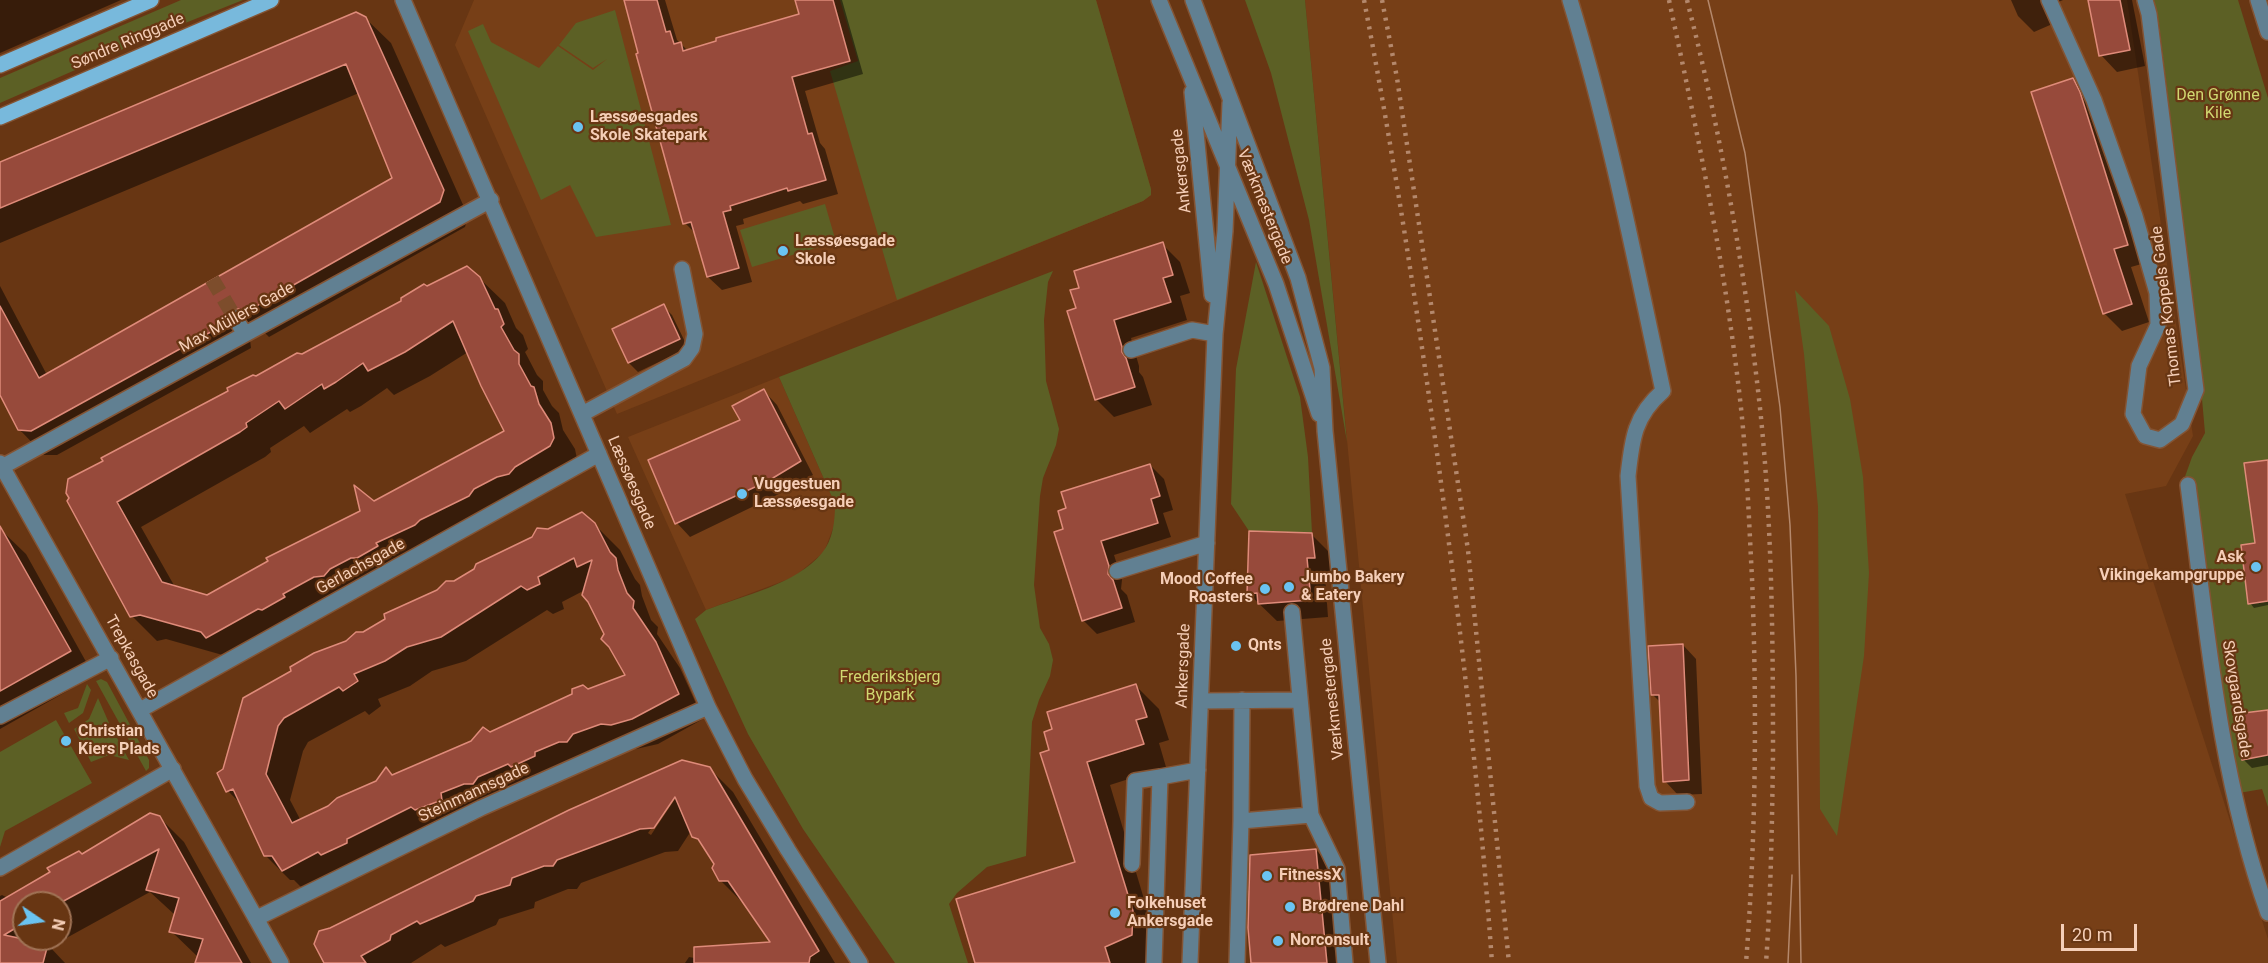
<!DOCTYPE html>
<html>
<head>
<meta charset="utf-8">
<style>
	body { margin:0 }
	#map { position:relative; width:2268px; height:963px; overflow:hidden; background:#683613; font-family:Roboto,sans-serif }
	canvas { display:block }
	.north { position:absolute; left:12px; top:891px; width:60px; height:60px; box-sizing:border-box; background:#683613; border:2px solid #a07355; border-radius:50%; rotate:103deg; font-size:16px; font-weight:700; line-height:24px; text-align:center; color:#f5ceb7 }
	.north::after { content:''; display:block; margin:auto; width:21px; height:27px; background:#6ac3f1; clip-path:polygon(50% 0,100% 100%,50% 72%,0 100%) }
	.scale { position:absolute; left:2061px; top:924px; width:76px; height:27px; box-sizing:border-box; border:3px solid #f5ceb7; border-top:0; padding-left:8px; font-size:18px; line-height:21px; white-space:nowrap; color:#f5ceb7; -webkit-text-stroke:4px #683613; paint-order:stroke }
</style>
</head>
<body>
<div id="map">
<canvas width="2268" height="963"></canvas>
<div class="north">N</div>
<div class="scale">20 m</div>
</div>
<script>
const context = document.querySelector('canvas').getContext('2d');
context.lineJoin = 'round';
function paint(path, color) { context.fillStyle = color; context.fill(path, 'evenodd'); }
function stroke(path, color, width, dash) { context.strokeStyle = color; context.lineWidth = width; context.lineCap = dash ? 'butt' : 'round'; context.setLineDash(dash || []); context.stroke(path); }
function drawText(font, color, halo, rows, align = 'center') {
  context.font = font + ' Roboto,sans-serif'; context.lineWidth = 4.5; context.setLineDash([]); context.textBaseline = 'middle'; context.strokeStyle = halo; context.fillStyle = color; for (const [text, x, y, turn = 0] of rows) {
    context.save(); context.translate(x, y); context.rotate((+turn || 0) * Math.PI / 180); context.textAlign = isNaN(turn) ? turn : align; if (halo) context.strokeText(text, 0, 0); context.fillText(text, 0, 0); context.restore();
  }
}
const built = new Path2D(`
	M474,0H1096L1151,189V195L1143,201L617,414L455,45Z
	M1305,0H2127L2193,436L2166,486L2125,494L2268,939V963H1397Z
	M779,377L835,504V523L824,552L794,577L706,610L628,437Z`);
const green = new Path2D(`
	M181,0H243L155,35L0,103V78Z
	M840,0H1096L1151,189V195L1143,201L897,300L830,71L858,61Z
	M1245,0H1305L1347,442L1309,220L1271,73Z
	M2154,0H2238L2268,98V807L2262,789L2239,793L2182,485L2192,457L2205,433L2195,319L2159,24Z
	M615,10L671,225L596,237L570,185L541,200L468,31L483,24L491,42L539,68L558,46L593,70L607,59L593,68L559,45L576,23Z
	M825,204L836,242L752,267L740,230Z
	M1256,262L1300,397L1308,457L1312,533L1249,531L1231,504L1236,369Z
	M1053,271L1048,282L1044,320L1046,381L1059,429L1056,445L1043,478L1040,496L1034,585L1040,628L1049,644L1053,660L1050,676L1039,700L1032,722L1026,856L987,867L957,893L949,904L968,963H895L803,829L748,734L695,619L706,610C742,596 797,584 822,553C833,540 835,521 835,504L779,377Z
	M1795,290L1829,326L1850,399L1863,477L1869,573L1864,656L1837,836L1820,809L1818,507L1804,354Z
	M101,679L107,682L149,760V768L146,771L96,681Z
	M87,684L91,690L83,713L69,723L64,713L78,708Z
	M98,698L109,723L106,726L112,738H117L129,760L109,755L91,762L74,729L89,719Z
	M56,720L92,783L5,831L0,847V752Z`);
const shadow = new Path2D(`
	M0,0H121L0,53Z
	M625,0H665L677,40L688,51L800,15L796,0H842L863,74L805,91L820,143L825,149L838,194L803,204L800,201L743,219L744,224L736,226L752,282L722,290L708,277L696,234L685,223Z
	M2011,0H2063L2052,5L2057,22L2034,32L2018,16Z
	M2090,0H2132L2145,66L2117,72L2101,55Z
	M365,18L391,43L468,216L465,227L269,337L265,333L255,334L250,339L251,348L57,455H44L19,429L0,394V286L47,375L394,179L359,93L0,243V164Z
	M2073,80L2091,98L2145,263L2131,267L2149,322L2122,331L2104,313Z
	M1162,244L1180,262L1190,293L1180,296L1187,320L1131,338L1139,366V372L1143,377L1152,405L1114,417L1096,399L1078,309L1081,289Z
	M479,278L505,303L516,328L523,335L528,349L525,352L537,375L543,381V390L552,406L559,413L563,430L575,449L578,464L226,656L166,639L157,641L132,616L69,501L256,378L302,356L427,287ZM468,352L506,431L207,597L175,587L141,527L265,457L271,452L270,448L304,426L310,433L347,409L350,412L361,406L387,388L394,395L430,376Z
	M663,306L672,315L688,348L638,372L629,363Z
	M764,391L777,405L813,475L781,493L690,537L677,523Z
	M1150,465L1164,479L1173,510L1163,513L1171,537L1114,555L1122,580L1121,589L1127,595L1135,622L1097,634L1083,620L1065,530Z
	M594,524L620,550L635,579L640,585L642,596L651,620L658,627L657,634L680,668L703,719L658,744L636,749L627,748L465,817L466,824L308,894L294,880H290L265,855L243,806L228,791L219,773L363,634L549,530ZM585,590L627,676L588,691L489,733L301,821L290,800L303,751L308,742L365,711L369,715L381,706L378,699L410,686L432,671L466,661L547,610L553,614L564,609L562,602Z
	M0,529L26,554L94,676L0,729Z
	M1312,535L1330,553L1332,575L1325,576L1328,617L1277,621L1248,593Z
	M2268,542V605L2254,608L2250,603Z
	M1683,645L1696,659L1702,794L1678,795L1665,781L1661,703L1653,695Z
	M1136,686L1159,709L1169,740L1159,743L1166,767L1110,785L1155,936V958L1144,963H977L1076,863L1051,751Z
	M2268,711V765L2252,768L2243,759Z
	M709,768L733,792L835,963H736L773,943L746,904H744L720,880L716,864L691,831L678,851L665,852L581,883L577,889H568L535,902L534,908L499,919L496,925L445,947L441,944L411,963H326ZM672,799H675L651,835L648,833Z
	M159,817L184,842L251,963H196L198,957L171,931L175,915L150,892L50,947L65,963H6L0,953V896L2,895L8,898L82,855ZM24,903H60V939H24Z
	M1316,850L1334,868L1342,963H1252Z
	M689,957L722,963H685Z`);
const building = new Path2D(`
	M624,0H657L666,32L670,31L674,44L681,42L683,51L716,41V38L799,14L795,0H833L850,61L792,77L808,134L812,133L826,180L788,191L787,188L730,206L731,210L723,212L739,268L707,277L691,222L683,224L636,54L638,53Z
	M2088,0H2120L2130,50L2099,56Z
	M356,12L366,17L444,190L440,202L244,313L239,309H230L226,314L227,323L31,431L18,430L0,395V306L39,378L392,178L346,64L0,208V162Z
	M2073,78L2080,92L2128,245L2114,249L2132,304L2103,314L2031,92Z
	M1163,242L1173,275L1163,278L1171,302L1114,320L1122,347V352L1126,358L1135,387L1095,400L1067,311L1076,308L1070,290L1079,288L1074,271Z
	M467,266L480,277L495,309H498L504,324L501,327L514,350L519,354V364L531,386L534,387L539,404L551,423L554,438L550,446L515,467L509,474L497,477L474,489L469,496L420,520L415,525L376,543L378,546L357,558H351L330,569L324,576L314,577L283,594L285,597L262,610L258,609L206,638L201,632L140,615L130,617L67,501L69,498L66,493L68,479L103,461L101,458L228,391L227,388L253,375L256,376L297,353L302,354L401,301V298L424,284L427,286ZM453,321L481,386L504,431L374,501L354,485L360,511L266,558L268,561L207,595L162,582L117,502L240,432L247,427L246,423L279,401L285,409L322,384L324,389L336,382L363,363L368,371L405,352Z
	M664,304L680,339L628,363L612,329Z
	M764,389L801,461L768,481L675,524L648,460L740,420L732,406Z
	M2268,460V601L2248,604L2241,545L2255,543L2244,463Z
	M1150,464L1160,496L1151,499L1158,523L1101,541L1109,566L1108,574L1113,580L1122,608L1082,621L1054,532L1063,529L1058,511L1066,508L1061,492Z
	M582,512L595,523L610,552L616,558L618,570L627,593L634,601L633,608L656,642L679,694L632,719L611,725L601,724L573,734L567,742H559L535,752V756L511,767L508,764L478,777L473,784H464L441,793L442,800L415,810L411,807L347,839V843L321,855L318,852L282,871L272,856H264L233,789L226,792L217,773L223,769L243,698L291,671L290,667L314,653L346,641L356,632H363L385,619L384,614L437,590L446,581H454L474,569L476,564L532,537L537,528L548,529ZM574,558L577,567L592,560L582,595L588,602L604,634L601,639L609,647L625,675L588,689L583,685L572,689V694L490,732L483,727L471,741L392,775L386,767L376,781L337,798L328,806L292,823L266,774L278,726L284,718L339,687L343,691L358,681L354,674L385,661L407,647L441,637L521,586L527,590L540,584L538,577Z
	M0,526L71,651L0,691Z
	M1249,531L1312,533L1315,558H1307L1311,600L1258,604L1257,593L1247,594Z
	M1683,644L1689,780L1663,782L1659,695H1651L1648,646Z
	M1136,684L1147,717L1136,720L1144,744L1087,762L1133,911L1132,935L1105,947L1110,963H975L956,899L1075,862L1040,753L1049,750L1044,732L1052,729L1047,712Z
	M2268,710V755L2242,760L2235,714Z
	M682,760L710,767L819,951L810,957L809,963H694V947L770,942L728,881H719L712,868L714,864L698,839L692,837L675,797L654,828L640,829L557,860L553,866H544L512,878L510,885L476,896L473,901L420,924L417,921L391,935L390,940L361,956L366,963H324L314,944L319,931L330,928L569,810Z
	M150,813L160,816L242,963H195L203,939L169,932L179,898L146,890L159,849L60,903H24V923L4,935L48,944L43,963H0V901L50,872L47,868L79,851L82,854Z
	M1316,849L1327,963H1251L1248,928L1250,855Z`);
const minorTunnel = new Path2D(`
	M212,279L235,318`);
const minor = new Path2D(`
	M403,0L708,707L745,779L788,850L860,963
	M1159,0L1276,284L1319,414
	M1193,0L1298,278L1322,368L1325,431L1378,963
	M1570,0C1609,128 1635,260 1663,391C1634,416 1632,440 1628,476L1647,786L1651,798L1660,803L1687,802
	M2049,0L2094,100L2135,216L2157,293L2158,325L2139,366L2133,414L2145,436L2160,440L2182,424L2196,390L2149,14L2145,0
	M2258,0L2268,32
	M1192,92L1212,295
	M235,318L245,334
	M1131,350L1192,330L1215,334
	M582,414L684,359L692,348L695,334L682,269
	M0,463L281,963
	M0,468L491,200
	M2188,485C2207,629 2219,776 2268,913
	M1117,571L1207,543
	M1242,700L1241,821L1311,815L1292,612
	M1201,701L1300,700
	M140,710L599,454
	M0,716L111,658
	M1311,815L1337,869L1345,963
	M1132,864L1135,781L1160,777
	M0,868L173,769
	M257,918L481,808L708,707
	M1154,963L1160,777L1198,770
	M1190,963L1215,334L1225,231L1230,103
	M1237,963L1241,821`);
const major = new Path2D(`
	M0,65L151,0
	M0,117L271,0`);
const tram = new Path2D(`
	M1708,0L1745,153L1780,407L1790,525L1796,676L1801,963
	M1788,963L1792,875`);
const rail = new Path2D(`
	M1364,0C1393,150 1416,302 1437,453C1460,622 1480,793 1492,963
	M1382,0L1397,78L1468,550L1509,963
	M1669,0C1698,135 1726,270 1741,408C1747,464 1749,522 1752,578C1757,706 1756,835 1746,963
	M1687,0C1721,133 1745,271 1760,408C1772,522 1773,639 1773,754C1772,824 1771,893 1766,963`);
const markers = [
	[578,127,6,"#6ac3f1"],
	[783,251,6,"#6ac3f1"],
	[742,494,6,"#6ac3f1"],
	[2256,567,6,"#6ac3f1"],
	[1289,587,6,"#6ac3f1"],
	[1265,589,6,"#6ac3f1"],
	[1236,646,6,"#6ac3f1"],
	[66,741,6,"#6ac3f1"],
	[1267,876,6,"#6ac3f1"],
	[1290,907,6,"#6ac3f1"],
	[1115,913,6,"#6ac3f1"],
	[1278,941,6,"#6ac3f1"]
];
const streetNames = [
	["Søndre Ringgade",128,42,-23],
	["Ankersgade",1182,171,-96],
	["Værkmestergade",1264,207,68],
	["Thomas Koppels Gade",2167,306,-97],
	["Max Müllers Gade",237,318,-29],
	["Læssøesgade",631,483,67],
	["Gerlachsgade",361,567,-29],
	["Trepkasgade",131,657,61],
	["Ankersgade",1184,666,-88],
	["Værkmestergade",1333,699,-96],
	["Skovgaardsgade",2236,699,81],
	["Steinmannsgade",474,793,-25]
];
const parkNames = [
	["Den Grønne",2218,96],
	["Kile",2218,114],
	["Frederiksbjerg",890,678],
	["Bypark",890,696]
];
const poiNames = [
	["Læssøesgades",590,118],
	["Skole Skatepark",590,136],
	["Læssøesgade",795,242],
	["Skole",795,260],
	["Vuggestuen",754,485],
	["Læssøesgade",754,503],
	["Ask",2244,558,"right"],
	["Vikingekampgruppe",2244,576,"right"],
	["Jumbo Bakery",1301,578],
	["& Eatery",1301,596],
	["Mood Coffee",1253,580,"right"],
	["Roasters",1253,598,"right"],
	["Qnts",1248,646],
	["Christian",78,732],
	["Kiers Plads",78,750],
	["FitnessX",1279,876],
	["Folkehuset",1127,904],
	["Ankersgade",1127,922],
	["Brødrene Dahl",1302,907],
	["Norconsult",1290,941]
];
paint(built, '#773f17');
paint(green, '#5c6025');
paint(shadow, '#0007');
paint(building, '#974a3b');
stroke(building, '#df8b7a', 1.5);
stroke(minorTunnel, '#7d4d2c', 15, [15, 8]);
stroke(minor, '#845434', 18);
stroke(major, '#845434', 18);
stroke(minor, '#618092', 15);
stroke(major, '#78b9dc', 15);
stroke(tram, '#b4886c', 1.5);
stroke(rail, '#b4886c', 4.5, [3, 6]);
for (const [x, y, r, color] of markers) { const dot = new Path2D(); dot.arc(x, y, r, 0, 2 * Math.PI); context.fillStyle = color; context.fill(dot); stroke(dot, '#683613', 2); }
drawText('16px', '#f5ceb7', '#683613', streetNames);
drawText('16px', '#d0d871', '#683613', parkNames);
drawText('bold 16px', '#f5ceb7', '#683613', poiNames, 'left');
</script>
</body>
</html>
